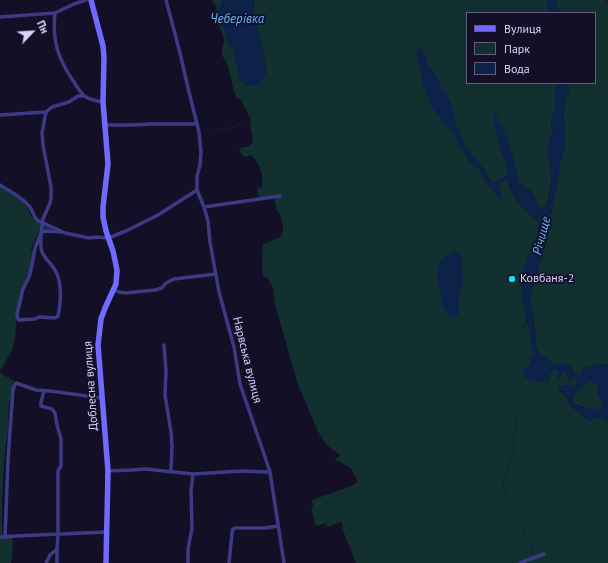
<!DOCTYPE html>
<html>
<head>
<meta charset="utf-8">
<style>
	body { margin:0 }
	#map { position:relative; width:608px; height:563px; overflow:hidden; background:#130f26; font-family:"PT Sans",sans-serif }
	canvas { display:block }
	.legend { position:absolute; left:466px; top:12px; width:130px; height:72px; box-sizing:border-box; background:#130f26; border:1px solid #625e7d; margin:0; padding:5px 7px; list-style:none; font-size:12px; color:#d9d4ff }
	.legend li { display:flex; align-items:center; gap:8px; height:20px }
	.legend b { width:20px; border:1px solid #625e7d }
	.north { position:absolute; left:12px; top:12px; width:40px; height:40px; -webkit-text-stroke:3px #130f26; paint-order:stroke; rotate:65deg; font-size:11px; font-weight:700; line-height:16px; text-align:center; color:#d9d4ff }
	.north::after { content:''; display:block; margin:auto; width:14px; height:18px; background:#d9d4ff; clip-path:polygon(50% 0,100% 100%,50% 72%,0 100%) }
</style>
</head>
<body>
<div id="map">
<canvas width="608" height="563"></canvas>
<ul class="legend">
<li><b style="height:5px;background:#6f6bff"></b>Вулиця</li>
<li><b style="height:11px;background:#12302f"></b>Парк</li>
<li><b style="height:11px;background:#0c2248"></b>Вода</li>
</ul>
<div class="north">Пн</div>
</div>
<script>
const context = document.querySelector('canvas').getContext('2d');
context.lineJoin = 'round';
function paint(path, color) { context.fillStyle = color; context.fill(path, 'evenodd'); }
function stroke(path, color, width, dash) { context.strokeStyle = color; context.lineWidth = width; context.lineCap = dash ? 'butt' : 'round'; context.setLineDash(dash || []); context.stroke(path); }
function drawText(font, color, halo, rows, align = 'center') {
  context.font = font + ' "PT Sans",sans-serif'; context.lineWidth = 3.5; context.setLineDash([]); context.textBaseline = 'middle'; context.strokeStyle = halo; context.fillStyle = color; for (const [text, x, y, turn = 0] of rows) {
    context.save(); context.translate(x, y); context.rotate((+turn || 0) * Math.PI / 180); context.textAlign = isNaN(turn) ? turn : align; if (halo) context.strokeText(text, 0, 0); context.fillText(text, 0, 0); context.restore();
  }
}
const green = new Path2D(`
	M212,0H223L219,10L217,11L215,18L220,21L225,31L229,44L233,50L241,81L246,84L255,85L261,81L266,72L265,61L253,12L254,0H547L549,13H467V83H557L555,96V111L552,116L551,122L553,133L550,138L548,154L552,173L551,179L547,206L540,209L529,188L524,187L519,183L510,146L499,141L508,171L507,176C502,177 498,182 492,183L476,158L472,165L480,169L484,181L491,188L506,180L508,182C512,193 518,203 527,212C531,215 536,218 539,222L538,229V234L526,261L521,291L527,320L522,330L528,321L533,352L532,356V363L524,376C531,379 537,385 544,380H550L549,375L552,370L554,369L558,371L560,379L561,373H565L568,377L576,378L578,383L575,386L565,385L559,391L567,396L570,405L589,421L595,417L605,420L608,423V563H356L342,528L343,526L341,522L327,527L326,523L316,526L311,508L313,507L312,500L351,486L358,482L351,468L334,459L341,456L328,446L321,437L315,425L297,382L275,304L273,288L268,279L263,276L262,265L263,244L280,237L283,231V226L280,215L277,211L274,198H262L258,195L257,189L262,186C264,177 259,160 250,155L245,157L241,154L239,148L250,146L253,141L250,125L251,120L241,100L236,97L234,92L228,66L222,55V49L224,41L222,32L213,15L217,8ZM424,52L427,64L436,77L422,81L420,65L417,53Z
	M555,0H606L608,2V366L605,364L599,365H591L581,375L575,374L572,368L554,365L550,360L540,355L536,345L535,332L531,305L530,295L536,278L550,226L552,208L558,180L559,168L565,145V133L563,112L569,89V83H595V13H559Z
	M0,187L24,202L28,209L31,216L36,221L53,228L52,230L39,232L31,249L33,254L31,265L16,318C17,324 15,344 12,350C8,357 4,364 0,372Z
	M0,373L14,381L12,400L9,401L8,430L4,461L2,500V535H0Z
	M589,381L595,382L599,387L597,394L604,405L600,409H591L573,404L572,400L575,391L582,388L585,384Z
	M12,537L13,546L11,563H0V539Z`);
const water = new Path2D(`
	M223,0H254L253,12L265,61L266,72L262,80L259,84L255,85L243,83L241,81L233,50L229,44L225,31L220,21L214,16L216,13L219,10Z
	M547,0H555L559,13H549Z
	M419,47L424,52L427,64L436,77L451,102L457,126L463,141L469,151L476,158L492,183C498,182 502,177 507,176L508,171L494,124L493,110L503,128L510,146L519,183L524,187L529,188L540,209L547,206L550,190L552,173L548,154V143L553,133L551,122L552,116L555,111V96L557,83H569V89L563,112L565,133V145L559,168L558,180L552,208L550,226L536,278L530,295L531,305L538,322V329L550,338L563,332L579,335L608,356L579,335L563,332L550,338L538,329V322L531,307L535,332L536,345L540,355L550,360L554,365L566,363L572,368L575,374L581,375L583,366L587,367C593,364 599,365 605,364L608,366V423L605,420L595,417L589,421L584,416L573,409L567,396L556,387C561,385 569,385 575,386L578,383L576,378H571L570,381L569,382L568,377L565,373H561L560,379L558,380V371L554,369L552,370L549,375L550,380H544C536,385 527,380 522,373L531,363L529,358L532,356L533,352L528,322L522,330L496,313L490,326L496,312L521,329L527,320L521,291L522,276L526,261L538,234V229L539,222C536,218 531,215 527,212C518,203 513,193 508,181L505,180L500,183C499,188 501,193 501,198L498,197L496,192L484,181L480,169L472,165L463,151L451,131L442,121L433,109L422,81L420,65L417,53ZM588,381L595,382L599,387L597,394L604,405L600,409C590,409 581,408 573,404L572,400L575,391L582,388L585,384Z
	M457,251L462,260L463,277L462,287L459,295V309L457,316L451,318L444,308L437,280L438,263L444,257Z`);
const stream = new Path2D(`
	M212,131L229,128L249,121
	M530,407L515,420L517,426L513,435L514,445L511,458L503,485L508,498L534,552V554`);
const street = new Path2D(`
	M166,0L180,53L189,92L199,132L201,153L200,165L197,176V190L204,207L208,221L210,242L219,292L234,347L240,384L264,454L270,472L284,563
	M55,13C52,41 58,59 74,82C77,87 81,94 86,97C90,100 98,101 103,102
	M0,17L55,13L74,4L86,0
	M0,115L46,112
	M105,125H134L150,124H196
	M0,185C9,191 23,198 29,206C33,210 33,216 37,220L65,233L89,238L97,237L108,238L126,231L158,215L197,190
	M204,207L280,196
	M62,232L45,231L41,233C41,239 40,246 42,252C44,258 53,265 56,272C62,283 61,304 58,316L55,318L39,317L35,319L19,320L18,319L17,314L23,289L29,277L32,265L35,248L41,233L43,219L50,203L51,198V187L43,145L42,133L46,112L52,107L69,102L78,96H85
	M114,290L119,292L126,293L155,290L162,288L166,283L174,279L216,274
	M164,345L166,371L165,395L171,432L172,446L171,471
	M44,391L41,402V406L52,409L55,413L57,425L61,439V466L58,471V535L57,549L50,555L46,563
	M108,471L131,470L145,469L193,474L243,471L270,472
	M0,537L37,535L107,532
	M5,537L8,460L13,389L16,383L36,390L50,391L102,398
	M57,563V549
	M188,563V549L192,528L191,491L193,474
	M229,563L232,533L233,529L235,528H265L278,526
	M520,563L544,554`);
const secondary = new Path2D(`
	M91,0L103,46L104,57L103,102L108,164L103,207V217L106,231L113,251L117,270L116,284L105,308L101,319L98,345L108,471L106,563`);
const markers = [
	[512,279,4,"#00e5ff"]
];
const poiNames = [
	["Ковбаня-2",520,279]
];
const streetNames = [
	["Нарвська вулиця",247,360,76],
	["Доблесна вулиця",91,386,-94]
];
const waterNames = [
	["Чеберівка",237,19],
	["Річище",542,236,-76]
];
paint(green, '#12302f');
paint(water, '#0c2248');
stroke(stream, '#0c2248', 1);
stroke(street, '#3d3a85', 3.5);
stroke(secondary, '#6f6bff', 5.5);
for (const [x, y, r, color] of markers) { const dot = new Path2D(); dot.arc(x, y, r, 0, 2 * Math.PI); context.fillStyle = color; context.fill(dot); stroke(dot, '#130f26', 1.5); }
drawText('12px', '#d9d4ff', '#130f26', poiNames, 'left');
drawText('12px', '#d9d4ff', '#130f26', streetNames);
drawText('italic 13px', '#62b6ff', '#130f26', waterNames);
</script>
</body>
</html>
